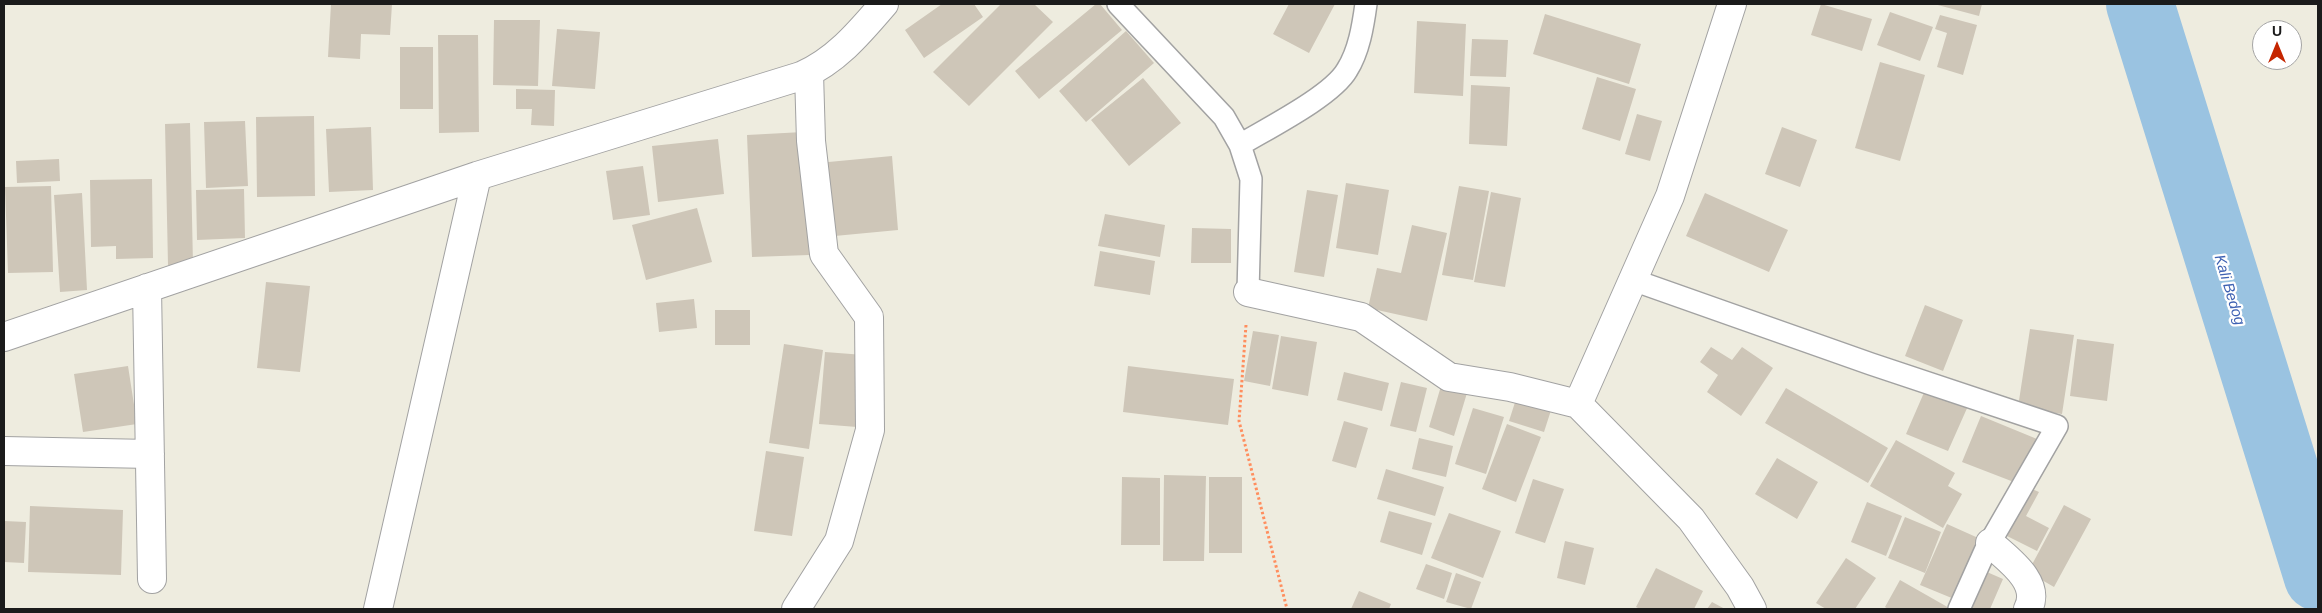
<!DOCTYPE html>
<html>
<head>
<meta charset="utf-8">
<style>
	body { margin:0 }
	#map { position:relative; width:2322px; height:613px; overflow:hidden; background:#eeecdf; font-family:Arial,sans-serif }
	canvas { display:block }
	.frame { position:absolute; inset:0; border:5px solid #1b1b1b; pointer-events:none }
	.north { position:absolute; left:2252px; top:20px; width:50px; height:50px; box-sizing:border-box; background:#fff; border:1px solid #a4a4a4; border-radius:50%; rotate:0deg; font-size:14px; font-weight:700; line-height:20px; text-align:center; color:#1b1b1b }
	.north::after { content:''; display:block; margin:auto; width:18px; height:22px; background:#c52600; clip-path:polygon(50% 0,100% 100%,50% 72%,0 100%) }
</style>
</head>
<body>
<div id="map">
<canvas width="2322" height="613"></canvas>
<div class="frame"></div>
<div class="north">U</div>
</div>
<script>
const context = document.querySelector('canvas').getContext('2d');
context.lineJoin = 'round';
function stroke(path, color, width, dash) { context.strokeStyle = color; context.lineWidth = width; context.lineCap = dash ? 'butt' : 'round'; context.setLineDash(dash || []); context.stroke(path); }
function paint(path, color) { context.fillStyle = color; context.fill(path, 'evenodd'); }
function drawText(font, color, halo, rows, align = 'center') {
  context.font = font + ' Arial,sans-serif'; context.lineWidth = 4.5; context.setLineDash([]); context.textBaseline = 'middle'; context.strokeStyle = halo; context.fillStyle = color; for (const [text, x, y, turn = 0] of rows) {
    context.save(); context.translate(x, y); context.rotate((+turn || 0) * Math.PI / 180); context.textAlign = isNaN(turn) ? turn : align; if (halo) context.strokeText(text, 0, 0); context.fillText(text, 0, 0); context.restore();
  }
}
const river = new Path2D(`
	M2140,4L2318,577`);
const building = new Path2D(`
	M331,4H392L390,35L361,34L360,59L328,57Z
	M942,4H974L983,17L924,58L905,30Z
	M1001,4H1034L1053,22L969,106L933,72Z
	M1096,4H1100L1122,30L1039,99L1015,71Z
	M1289,4H1335L1309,53L1273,34Z
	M1821,4L1872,19L1862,51L1811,35Z
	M1934,4H1982L1979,16Z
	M1890,12L1933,27L1920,61L1877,45Z
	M1545,14L1641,44L1629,84L1533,54Z
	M1940,15L1977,25L1963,75L1937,67L1947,33L1935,29Z
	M494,20H540L538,86L493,85Z
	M1417,21L1466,24L1463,96L1414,93Z
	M557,29L600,32L595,89L552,86Z
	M1126,31L1154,63L1086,122L1059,91Z
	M438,35H478L479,132L439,133Z
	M1472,39L1508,40L1506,77L1470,76Z
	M400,47H433V109H400Z
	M1880,62L1925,75L1900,161L1855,148Z
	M1597,77L1636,89L1620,141L1582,129Z
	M1143,78L1181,123L1129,166L1091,120Z
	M1471,85L1510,87L1507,146L1469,144Z
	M516,89L555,90L554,126L531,125L532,109H516Z
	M1637,114L1662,121L1650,161L1625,154Z
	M314,116L315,196L257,197L256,117Z
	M245,121L248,186L206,188L204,122Z
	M190,123L193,265H168L165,124Z
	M371,127L373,190L329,192L326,129Z
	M1782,127L1817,140L1800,187L1765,174Z
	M803,132L809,255L752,257L747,135Z
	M718,139L724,194L658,202L652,146Z
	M892,156L898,230L824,237L818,163Z
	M59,159L60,181L17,183L16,161Z
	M643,166L650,215L613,220L606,171Z
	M152,179L153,258L116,259V246L91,247L90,180Z
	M1346,183L1389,190L1378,255L1336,248Z
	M51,186L53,272L8,273L5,187Z
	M1459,186L1489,191L1473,280L1442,275Z
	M244,189L245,238L197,240L196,190Z
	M1307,190L1338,195L1324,277L1294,272Z
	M1491,192L1521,198L1505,287L1474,282Z
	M82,193L87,290L60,292L54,195Z
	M1705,193L1788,230L1769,272L1686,236Z
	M697,208L712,262L646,280L632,225Z
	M1105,214L1165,225L1160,257L1098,246Z
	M1412,225L1447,233L1427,321L1368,308L1377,268L1401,273Z
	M1192,228L1231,229V263H1191Z
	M1100,251L1155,261L1150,295L1094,286Z
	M266,282L310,286L300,372L257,368Z
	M694,299L697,328L659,332L656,303Z
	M1925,305L1963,320L1943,371L1905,356Z
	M715,310H750V345H715Z
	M2030,329L2074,335L2062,414L2018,407Z
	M1253,331L1279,335L1270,386L1244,381Z
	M1281,336L1317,342L1308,396L1272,389Z
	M2077,339L2114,344L2107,401L2070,396Z
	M784,344L823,350L809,449L769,443Z
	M1711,347L1732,360L1742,347L1773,368L1741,416L1707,392L1718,375L1700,362Z
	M825,352L864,355L857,427L819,424Z
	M128,366L137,424L83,432L74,374Z
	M1128,366L1234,379L1228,425L1123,412Z
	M1344,372L1389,383L1382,411L1337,400Z
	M1401,382L1427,388L1416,432L1390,426Z
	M1441,386L1467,393L1454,436L1429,427Z
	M1786,388L1888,448L1868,483L1765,423Z
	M1926,388L1968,406L1948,451L1906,434Z
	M1518,393L1553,404L1544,432L1509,421Z
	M1473,408L1504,417L1486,474L1455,464Z
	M1981,416L2037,439L2019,484L1962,462Z
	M1344,421L1368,428L1356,468L1332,461Z
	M1507,424L1541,437L1516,502L1482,489Z
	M1419,438L1453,446L1446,477L1412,469Z
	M1896,440L1955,473L1948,486L1962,494L1943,528L1870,486Z
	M766,451L804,457L792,536L754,531Z
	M1777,458L1818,482L1797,519L1755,494Z
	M1386,469L1444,487L1435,516L1377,499Z
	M1164,475L1206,476L1204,561H1163Z
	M1122,477L1160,478V545H1121Z
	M1209,477H1242V553H1209Z
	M1533,479L1564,489L1545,543L1515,533Z
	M2032,489L2039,492L2026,516L2049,528L2037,551L2007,536Z
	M1867,502L1902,516L1886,556L1851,542Z
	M2064,505L2091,519L2054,587L2028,572Z
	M30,506L123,510L121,575L28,572Z
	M1389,511L1432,523L1422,555L1380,542Z
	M1449,513L1501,531L1483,578L1431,558Z
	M1905,517L1941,532L1925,573L1888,558Z
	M4,521L26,522L24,563L4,562Z
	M1947,524L1985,541L1959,601L1920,585Z
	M1565,541L1594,548L1585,585L1557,578Z
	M1846,558L1876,578L1855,609H1826L1816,603Z
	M1426,564L1452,573L1444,599L1416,589Z
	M1656,568L1703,591L1694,609H1640L1636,607Z
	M1980,569L2003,579L1990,609H1962Z
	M1456,573L1481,582L1471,609L1446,602Z
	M1900,580L1951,609H1888L1885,607Z
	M1359,591L1391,604L1389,609H1351Z
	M1712,602L1725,609H1707Z`);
const path = new Path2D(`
	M1246,325L1239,421L1287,609`);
const lane = new Path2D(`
	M1118,4L1224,117L1240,145L1251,179L1248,292
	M1240,145C1268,128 1332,96 1347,70C1359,51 1363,26 1366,4
	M1633,280L1871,364L2057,426L1985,551L1959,609`);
const street = new Path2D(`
	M147,288L152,579
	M1248,292L1361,317L1449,377L1510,387L1578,404L1691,519L1740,587L1752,609
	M4,337L477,176L801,76C836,61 860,32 884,4
	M1578,404L1670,196L1732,4
	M4,451L150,454
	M1990,543C2007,559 2042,582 2028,609
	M378,609L477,176
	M796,609L839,541L870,430L869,317L824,254L811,141L809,73`);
const waterNames = [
	["Kali Bedog",2229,290,73]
];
stroke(river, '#9ac3e1', 68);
paint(building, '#cec6b8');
stroke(lane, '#a2a2a2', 24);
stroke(street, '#a2a2a2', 30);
stroke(path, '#ff8e5e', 3, [2.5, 2.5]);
stroke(lane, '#fff', 21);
stroke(street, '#fff', 28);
drawText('italic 15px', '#3f62b3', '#fff', waterNames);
</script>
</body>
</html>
